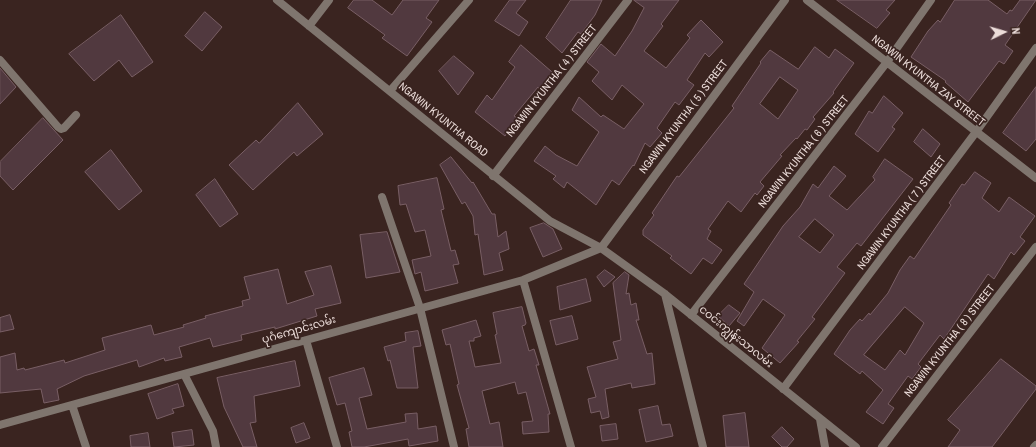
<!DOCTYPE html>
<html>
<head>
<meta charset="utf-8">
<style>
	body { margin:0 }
	#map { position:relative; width:1036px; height:447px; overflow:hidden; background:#3a2420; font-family:"Archivo Narrow",sans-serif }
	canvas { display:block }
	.north { position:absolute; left:984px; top:12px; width:40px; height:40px; -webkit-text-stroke:3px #3a2420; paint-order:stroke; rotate:85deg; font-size:11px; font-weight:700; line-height:16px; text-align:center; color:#ecddda }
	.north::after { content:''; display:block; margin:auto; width:14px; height:18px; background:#ecddda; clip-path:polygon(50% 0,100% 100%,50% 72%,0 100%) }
</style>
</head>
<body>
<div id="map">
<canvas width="1036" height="447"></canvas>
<div class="north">N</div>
</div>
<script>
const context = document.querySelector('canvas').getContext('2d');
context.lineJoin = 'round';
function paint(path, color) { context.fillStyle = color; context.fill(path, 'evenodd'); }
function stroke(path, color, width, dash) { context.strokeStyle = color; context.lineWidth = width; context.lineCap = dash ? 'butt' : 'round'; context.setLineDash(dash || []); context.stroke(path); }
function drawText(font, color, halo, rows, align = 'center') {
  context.font = font + ' "Archivo Narrow","Noto Sans Myanmar",sans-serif'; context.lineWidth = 3.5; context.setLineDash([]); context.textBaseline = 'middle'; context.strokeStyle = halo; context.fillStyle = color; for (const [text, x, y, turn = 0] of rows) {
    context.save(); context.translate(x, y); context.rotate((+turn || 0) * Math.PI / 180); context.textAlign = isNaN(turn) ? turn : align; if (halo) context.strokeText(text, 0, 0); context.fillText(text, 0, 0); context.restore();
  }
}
const building = new Path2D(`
	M354,0H372L392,15L403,0H439L426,18L432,22L407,56L382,38L385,35L348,8Z
	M510,0H526L516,13L528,22L519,36L495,21Z
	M571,0H602L595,15L581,34L578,32L562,53L546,38Z
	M634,0H679L661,24L663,26L644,51L666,68L690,38L687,35L701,20L723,42L709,57L705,53L687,80L694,85L679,105L675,102L657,128L662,133L650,147L645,143L634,166L633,165L619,185L612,180L596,205L567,182L564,188L553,179L556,176L534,161L545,146L556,155L577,166L599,132L572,110L579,97L601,117L603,115L624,129L644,104L622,85L612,100L592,81L599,72L587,62L601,44L615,56L632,31L644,8Z
	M837,0H895L886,10L890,13L877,28Z
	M955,0H988L1007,14L1010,10L1012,11L1020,0H1036L1005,45L1013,51L1004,64L999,61L968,102L945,82L946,81L911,57L928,31L938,20L940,22Z
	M205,12L222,27L202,51L185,36Z
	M121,15L153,62L132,77L119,60L94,81L69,54Z
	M521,45L552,72L540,90L538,87L514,116L517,118L505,136L475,112L487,95L492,100L515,67L509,62Z
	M815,47L829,58L835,49L854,63L833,92L834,93L813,117L815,119L807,130L805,129L797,139L796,138L780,155L782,156L760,182L764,186L757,195L755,193L741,212L728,201L708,229L711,231L707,239L722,250L712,264L703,258L691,274L670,258L672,256L643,235V230L654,215L652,213L677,176L679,177L734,108L732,106L761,63L760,62L770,50L798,69ZM780,77L798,90L778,119L760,104Z
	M454,56L474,73L458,95L439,71Z
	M0,68L16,87L0,104Z
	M1036,87V139L1026,151L1003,133Z
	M884,96L903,113L892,127L895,129L878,152L855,134L869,111L872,113Z
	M298,103L323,134L297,156L294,152L253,190L229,165L256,140L259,143Z
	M43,118L63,140L13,190L0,176V162Z
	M923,129L940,144L931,157L914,142Z
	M111,150L142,191L119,210L85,172Z
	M451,157L472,183L473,182L492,214H495L498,237L506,231L509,249L499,253L503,270L484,275L478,234L475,235L473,216L465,202L462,204L440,165Z
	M885,159L913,179L861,246L857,243L837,267L845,273L812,317L815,319L797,341L799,342L780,363L762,348L785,315L763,299L744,326L737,321L754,292L744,284L783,226L800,207L813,184L818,188L834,166L846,176L829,196L847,210L875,180L873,177ZM815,219L834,235L820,253L799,237Z
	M975,172L991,183L982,198L999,212L1009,197L1035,216L1020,237L1025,241L1014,255L1011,252L994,279L988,274L944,339L940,335L918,364L921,367L912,379L908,376L888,404L894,408L883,424L866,412L883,390L862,371L860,374L834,354L850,330L860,319L862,321L869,313L870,315L888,293L900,270L910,256L914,259L951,205L949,203L962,184L964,185ZM905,307L924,323L905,355L900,350L885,370L864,355Z
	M437,178L444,209L441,210L451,251L455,250L459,264L453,265L458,283L425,291L421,272L415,274L412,260L431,256L425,230L415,232L406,204L400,205L398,186Z
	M215,179L238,214L220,227L196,195Z
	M544,223L553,229L562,249L543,257L530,228Z
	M387,232L400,272L366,278L360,235Z
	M331,266L341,303L315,309L317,316L275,329V327L241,335L242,340L213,347L210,338L179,347L182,357L165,361L164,358L139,367L137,360L84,376L57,389L59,400L44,403L41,389L0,393V357L15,353L17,370L24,368L25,370L64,360L65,363L105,350L102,338L151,325L154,335L184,327L183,325L206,318L205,316L243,306L242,301L250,299L244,277L278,269L287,304L314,295L305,272Z
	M605,270L615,277L604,287L597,277Z
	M625,272L629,275L626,294L629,293L631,305L636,303L639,320H636L647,354L652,353L655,384L632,388L631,383L605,389L609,417L602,419L600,411L591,413L588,399L596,397L587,367L618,359L613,342L621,340L613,283Z
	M586,279L591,301L560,310L557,287Z
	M729,305L740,313L729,326L718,316Z
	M522,307L526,323L525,325L522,326L529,351L534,349L539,365H536L550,414H548L549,432L523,434L522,422L533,421L526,392L518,394L515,382L482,391L490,424L499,422L503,447H469L466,429L469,428L457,385L459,384L450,344L446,345L442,330L476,320L481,336L474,338V341H469L475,367L501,363L495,335L497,334L493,313Z
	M10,315L14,329L0,332V318Z
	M572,316L578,339L556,345L550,321Z
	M418,331L421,346L413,347L418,388H397L390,360L388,361L384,347L406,341L405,333Z
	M1001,359L1036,386V389L992,447H948L960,430L948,420Z
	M295,361L300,386L254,396L256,422L250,423L257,447H243L224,407L217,378Z
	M364,368L372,395L359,398L367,429L406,422L405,414L417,413L418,429L436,426L438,441L409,446L408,439L364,447H352L349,432L352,431L345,403L337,405L329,378Z
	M178,384L184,406L172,409L174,413L157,419L148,394Z
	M658,406L662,425L670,424L673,436L646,442L639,410Z
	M745,413L749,447H726L723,416Z
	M304,423L310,438L296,443L291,428Z
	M616,424L618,439L602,441L600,426Z
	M782,427L794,439L787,447H782L772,437Z
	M192,430L194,445L174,447L172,433Z
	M148,433L150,447H131L130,436Z`);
const minor = new Path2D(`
	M277,0L550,221L601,248L665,294L856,447
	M807,0L1036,178
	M309,26L329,0
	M0,60L58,127L61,129L64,128L76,115
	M390,91L469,0
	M493,176L628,0
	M382,197L420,308L454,447
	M601,248L785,0
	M523,280L571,447
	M665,294L703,447
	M691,315L887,62L931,0
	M306,340L337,447
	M184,374L213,431L216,447
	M783,389L976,132L1036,48
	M72,405L86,447
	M820,419L825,447
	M0,425L523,280L601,248
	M882,447L1036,247
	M1034,447L1036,445`);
const streetNames = [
	["NGAWIN KYUNTHA ( 4 ) STREET",552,81,-52],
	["NGAWIN KYUNTHA ZAY STREET",928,81,38],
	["NGAWIN KYUNTHA ( 5 ) STREET",684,117,-53],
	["NGAWIN KYUNTHA ROAD",443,120,39],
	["NGAWIN KYUNTHA ( 6 ) STREET",804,152,-52],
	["NGAWIN KYUNTHA ( 7 ) STREET",902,213,-53],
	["ပုဂံကျောင်းလမ်း",299,330,-16],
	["ငဝင်းကျွန်းသာလမ်း",736,337,39],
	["NGAWIN KYUNTHA ( 8 ) STREET",950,341,-52]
];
paint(building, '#51393f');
stroke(building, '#795f65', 1);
stroke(minor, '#7f756e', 8);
drawText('11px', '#ecddda', '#3a2420', streetNames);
</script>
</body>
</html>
